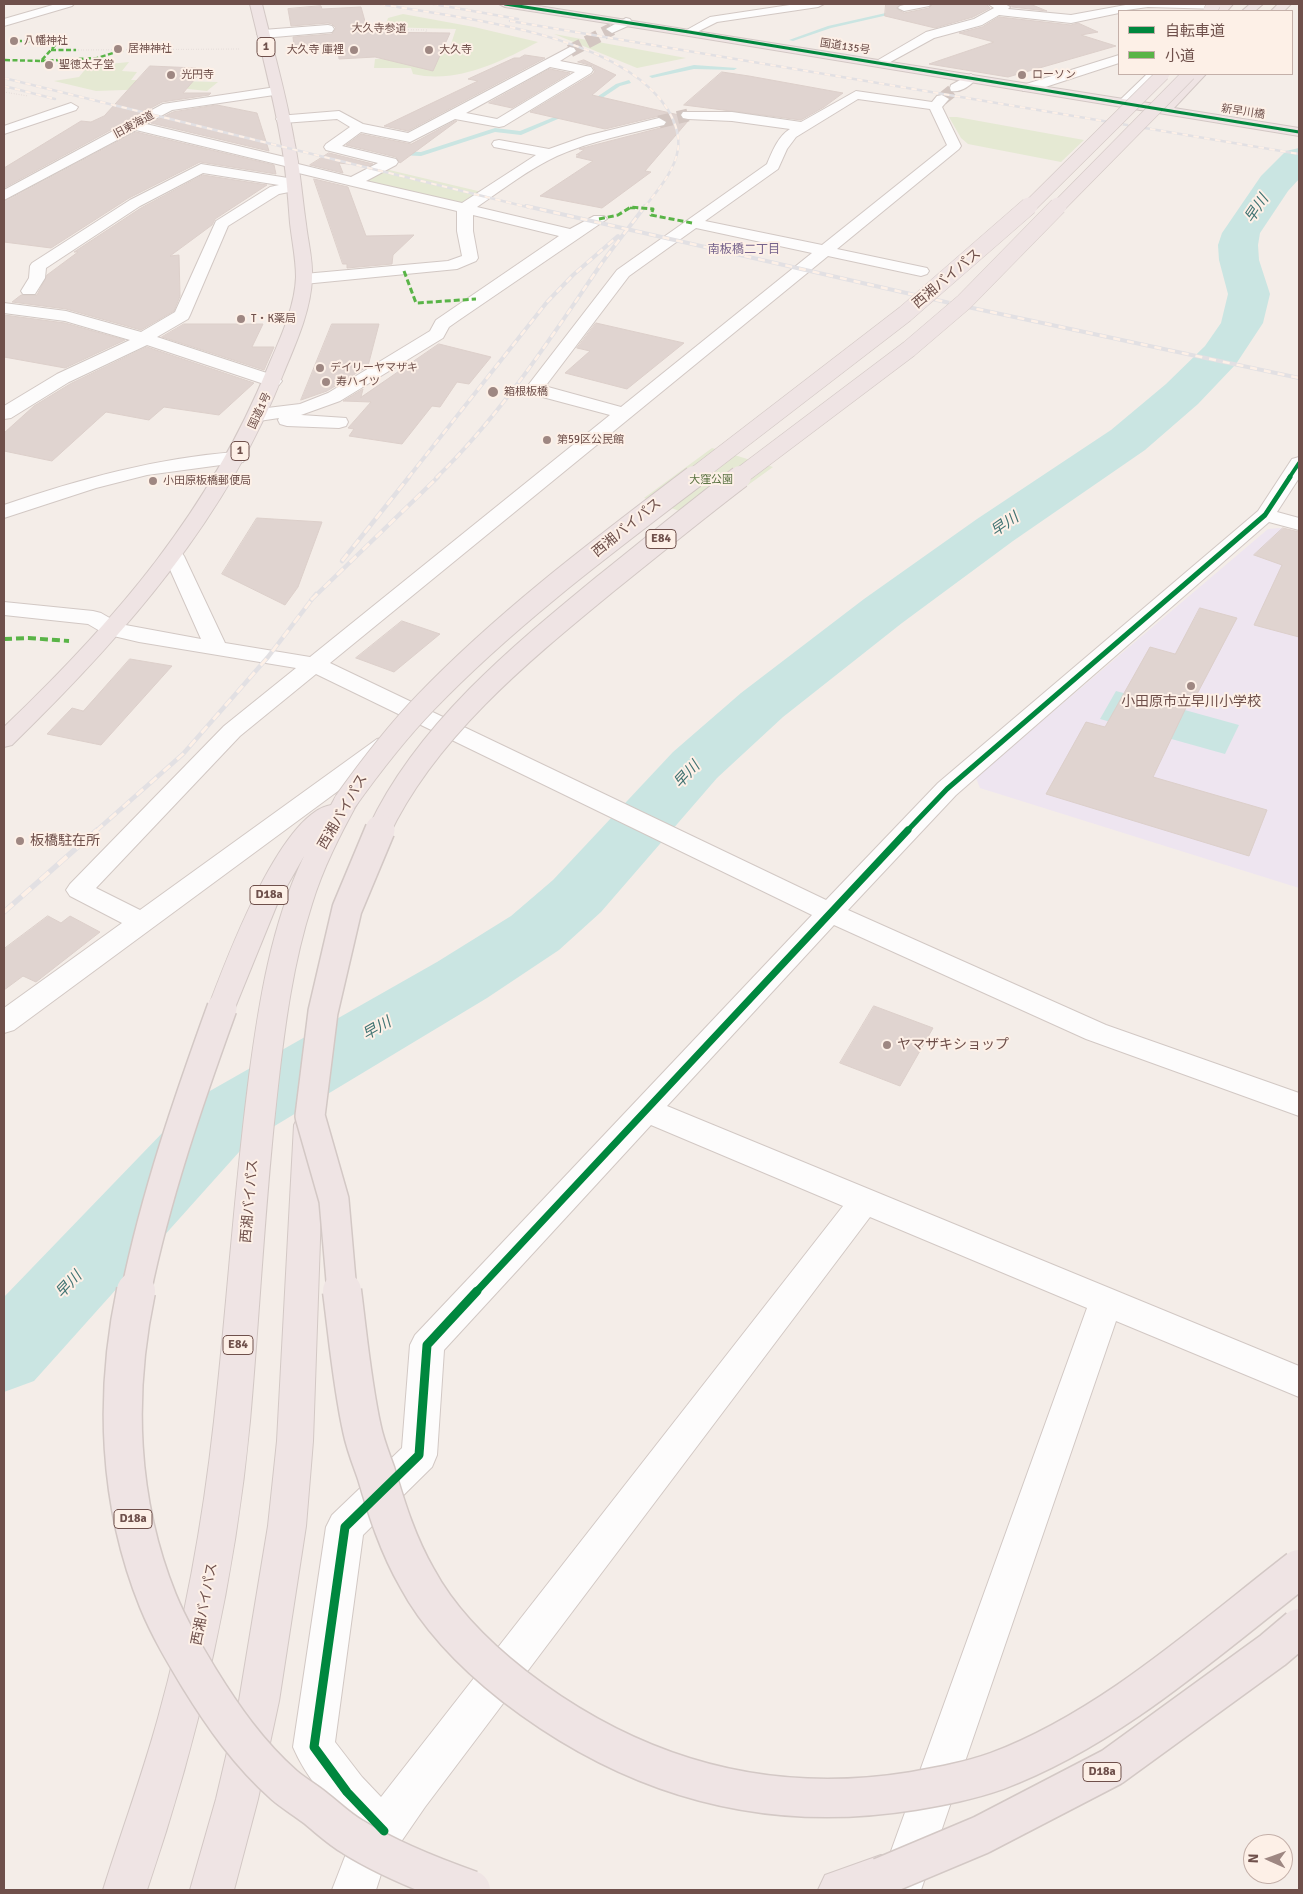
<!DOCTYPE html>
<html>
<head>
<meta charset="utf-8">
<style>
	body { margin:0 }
	#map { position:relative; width:1303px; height:1894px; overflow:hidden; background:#f4ede8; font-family:Signika,"Noto Sans JP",sans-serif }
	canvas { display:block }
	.frame { position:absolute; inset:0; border:5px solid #6f504b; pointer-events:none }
	.legend { position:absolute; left:1118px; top:10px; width:175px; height:65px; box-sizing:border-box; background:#fdf0e7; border:1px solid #c4b0a9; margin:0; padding:6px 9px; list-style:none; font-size:15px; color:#6f504b }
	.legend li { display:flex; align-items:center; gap:10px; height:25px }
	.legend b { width:25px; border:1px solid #c4b0a9 }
	.north { position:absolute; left:1243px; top:1834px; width:50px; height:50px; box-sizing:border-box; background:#fdf0e7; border:1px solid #c4b0a9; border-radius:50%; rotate:272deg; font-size:14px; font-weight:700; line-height:20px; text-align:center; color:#6f504b }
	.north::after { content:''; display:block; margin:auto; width:18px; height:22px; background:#9e8782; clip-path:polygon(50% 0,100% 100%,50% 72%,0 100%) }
</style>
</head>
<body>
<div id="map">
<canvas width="1303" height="1894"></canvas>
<div class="frame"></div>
<ul class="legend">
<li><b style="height:6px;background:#00873e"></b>自転車道</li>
<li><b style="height:6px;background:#59b447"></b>小道</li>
</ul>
<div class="north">N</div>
</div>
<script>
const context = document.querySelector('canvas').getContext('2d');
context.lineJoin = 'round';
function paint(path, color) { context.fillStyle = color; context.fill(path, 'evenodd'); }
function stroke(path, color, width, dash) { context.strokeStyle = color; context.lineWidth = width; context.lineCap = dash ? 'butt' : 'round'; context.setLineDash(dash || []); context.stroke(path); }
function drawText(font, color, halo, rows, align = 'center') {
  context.font = font + ' Signika,"Noto Sans JP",sans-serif'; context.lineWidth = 4; context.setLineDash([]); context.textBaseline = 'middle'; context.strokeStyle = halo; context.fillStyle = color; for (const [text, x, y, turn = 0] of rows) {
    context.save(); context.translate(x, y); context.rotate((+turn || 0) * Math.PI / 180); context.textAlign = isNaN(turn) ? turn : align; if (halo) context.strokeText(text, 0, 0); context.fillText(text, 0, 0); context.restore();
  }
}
const education = new Path2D(`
	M1280,528L1299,533V888L980,788L976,778L1049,715L1268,529Z`);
const green = new Path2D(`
	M403,14L474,27L538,42C500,62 457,84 413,74L411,68H374L375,59L411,58L423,48L450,47L456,29L385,27L388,18Z
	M554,34L686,58L637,68Z
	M129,62L122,71L137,72L131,80L218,82L207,91L179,88L96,91L54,81L79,77L88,66Z
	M949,117H957L1084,140L1061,162L968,144L961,138Z
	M385,169L482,192L463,205L363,180Z
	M712,448L773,467L701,519L644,498Z`);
const water = new Path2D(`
	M1116,691L1239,725L1225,754L1100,719Z`);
const stream = new Path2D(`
	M899,10L901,12L831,28L793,41L789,40L828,26Z
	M694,65L737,68L734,70L694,69L652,78L649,76Z
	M629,80L631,83L620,86L590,106L585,105L616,84Z
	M569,111L574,112L521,135L495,132L421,156L398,155L395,153L398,151L421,152L495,128L520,131Z`);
const river = new Path2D(`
	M1299,148V179L1288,191L1260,233L1258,245L1259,260L1270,294L1263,323L1236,364L1198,404L1145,450L1013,541L902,623L783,717L717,778L601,912L559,950L487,998L248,1142L34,1381L4,1392V1297L194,1100L437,962L511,916L553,880L673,752L741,693L864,599L977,519L1111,430L1166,384L1205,346L1221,323L1228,294L1219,260L1218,245L1222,233L1261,176L1286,151Z`);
const building = new Path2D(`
	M886,4H901L896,8L904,13L929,8L933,4H986L990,8L973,17L935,28L885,16Z
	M1008,4H1030L1047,11L1012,7Z
	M321,6L322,9L361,7L368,32L450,33L433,71L375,57L339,59L338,48L323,44L294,46L293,37L332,34L336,28L332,24L328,23L291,26L288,9Z
	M999,17L1071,25L1078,23L1098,32L1081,35L1116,46L1008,77L929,64L994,42L959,33L982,27Z
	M525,55L545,58L408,131L384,126L478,81L468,79L514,58H519Z
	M584,60L616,75L592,95L679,115L681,119L688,121L645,171L651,172L602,208L540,196L593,161L576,157L580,155H576L584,150L579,149L664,127L668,122L659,116L605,129L530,112L593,74L595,71L593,66L578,62Z
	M150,66L196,68L192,71L201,72L183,93H211L209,95L162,102L4,188V168L81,121L91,122L104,116Z
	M550,69L570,73L512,108L489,103Z
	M722,72L749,76L843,93L824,107L801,120L684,105Z
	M217,105L257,113L269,151L151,123L173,112Z
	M455,121H457L400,163L396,157L346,145L361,134L411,144Z
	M136,132L274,165L276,174L200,162L129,198L51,248L4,242V202Z
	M329,153L373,164L369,166L339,163L343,173L310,165Z
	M203,175L267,185L215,219L212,225L170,256L179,255L180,296L174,311L141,330L66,309L12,302L21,295H37L47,275L78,252H74L141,208Z
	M314,179L348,187L366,236L414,235L393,255L392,264L347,268V264H343Z
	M4,315L65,323L125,340L65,368L4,357Z
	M596,323L684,343L627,389L565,373L590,351L577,348Z
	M184,324H263L252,347H274L264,370L162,337Z
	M332,324H379L368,366L327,391L301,400Z
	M439,344L491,357L469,384L457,382L440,407L432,406L402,444L349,436L354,429L348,428L371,402L343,401L363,389L361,397Z
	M147,347L254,383L219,415L164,407L149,420L106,412L52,461L4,451V433L34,406L70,384Z
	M257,518L322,522L298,587L285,605L222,574Z
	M1283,528L1299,532V637L1254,625L1282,565L1254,555Z
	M1200,608L1237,618L1197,694L1193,693L1153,777L1267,810L1249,856L1046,794L1086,722L1105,727L1150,647L1175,654Z
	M402,621L440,634L394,672L356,658Z
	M130,659L172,666L101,745L47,734L72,708L83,711Z
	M48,916L61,923L70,916L100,932L36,982L23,976L4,990V949Z
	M874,1006L933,1028L900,1086L840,1063Z`);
const minorTunnel = new Path2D(`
	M570,51L612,29
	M942,99L956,88
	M659,122L688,115`);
const path = new Path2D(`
	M351,29L427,30L425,33
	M76,50L240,49
	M4,92L28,96`);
const minor = new Path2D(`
	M56,4H74L72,6L4,26V19Z
	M796,4H824L818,7L717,22L689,36L683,32L710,17Z
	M908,4H931L929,6L904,11L898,8L900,6Z
	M988,4H1005L1010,7L1008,9L1071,15L1131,4H1224L1226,6L1220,9L1148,7L1119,11V13L1071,23L999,15L982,25L934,38L883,66L879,67L873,63L926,32L974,19L994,8Z
	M626,18L630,19L632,22L630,25L612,33L606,29Z
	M328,25L332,26L334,29L332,32L263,38L257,34L263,30Z
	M570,47L574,48L576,51L560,61L591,67L593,70L591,73L504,126L499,127L455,119L410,142L361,132L342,146L396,159L398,162L396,165L366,181L462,203L536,155L494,147L492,144L494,141L499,140L549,149L586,136L659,118L666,122L664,125C628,134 591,141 557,156C529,169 503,189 477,207L570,229L594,216H604L607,219L459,320L449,327L443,338L340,401L301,415L346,418L348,422L346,426L339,428L287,426L280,424L278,420L279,418L259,421L252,419L250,415L252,411L259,409L300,404L328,393L430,331L436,320L559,236L473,215V231L478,258L476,261L457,269L304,284L298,282L296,279L298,276L304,274L448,261L462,256L457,231V211L286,170L285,166L136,130L4,200V190L163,104L276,87L281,88L282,91L281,94L172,110L146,124L297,160L298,164L351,177L378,163L326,150L324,147L326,144L350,127L337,119L283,123L278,122L276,119L278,116L339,111L363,124L408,133ZM550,67L575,72L497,119L466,113Z
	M1119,55V63L1033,91H1023L1022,88L1023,85Z
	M971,74L977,78C971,85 961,93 951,91L950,88L951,85Z
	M1147,74H1160L1130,106H1120L1118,103L1120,100Z
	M856,91L932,102L937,96L942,95L949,99L942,107L961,146L959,149L837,249L927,268L929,271L927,274L921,276L828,256L330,663L826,900L938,783L1258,511L1292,459L1299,457V478L1277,512L1299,518V530L1269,522L956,795L848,910L1106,1025L1299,1093V1116L1086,1039L834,925L667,1106L1299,1366V1397L1116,1321L921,1890H877L1087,1308L870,1217L425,1807L383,1868L376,1890H332L351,1841L357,1833C333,1807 307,1780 293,1747L326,1527L332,1515L402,1448L410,1345L415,1335L812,915L316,674L240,736L96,888L140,910L377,739L386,737L395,739L398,744L395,749L14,1030L4,1033V1008L122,923L70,896L66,890L70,884L224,726L296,668L139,642L105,634L88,624L4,615V602L93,611L101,613L120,624L201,639L164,556L167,552L174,550L181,552L184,556L225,643L310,657L610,415L535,395L529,384L617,270L767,164C772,152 778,136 790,129L732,121L688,119L683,118L681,115L683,112H732L801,122ZM858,99L930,109L947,145L822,245L705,221L778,169L787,149L796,137ZM696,228L812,253L621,407L548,387L547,384L629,276ZM651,1125L843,1206L381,1797L362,1777L335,1742L363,1535L432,1467L437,1455L444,1350Z
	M71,103L78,107L76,110L4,134V126Z
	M201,164L294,179L299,180L301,187L299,190L279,194L228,226L190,315L188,319L157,337L279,377L282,381L279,385L273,386L267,385L147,345L69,382L11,418L4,419V406L57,374L130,340L65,321L4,313V303L66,311L141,332L175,312L216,221L270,187L279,185L203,173L140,206L46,268L45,278L35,294H23L21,291L29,278L30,266L32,263L130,200Z
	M236,452L243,454L246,458L243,462L147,475L96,488L4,518V505C80,479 156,458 236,452Z`);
const highway = new Path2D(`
	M250,4H262C273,49 286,94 294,140C300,168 302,196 306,224C308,242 313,260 312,278C311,310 296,343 284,372C227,519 124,636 12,745L4,747V727C116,620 209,512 268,367C280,339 295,307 296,277C296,259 292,241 290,223C288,196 286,168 281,141C273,95 261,50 250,4Z
	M499,4H526L1161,105L1193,74H1206L1174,108L1299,128V136L689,36L505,7Z
	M1221,4H1233L1227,11H1215Z
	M1250,4H1263L1255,11H1242Z
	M1278,4H1291L1284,11H1271Z
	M345,794L354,796L358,802C340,835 323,868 312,904C293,963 285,1024 278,1086C265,1197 260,1309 250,1421C235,1581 199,1738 147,1890H103C121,1833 142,1776 158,1718C185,1621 203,1521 214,1421C227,1306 234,1192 249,1077C259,1002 271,925 304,856L278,902L232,1015L222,1018L212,1015L208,1008C225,963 280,813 331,805L336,796Z
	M309,1113L320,1117L324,1125L313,1441L306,1526L279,1701L258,1799L234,1890H190L216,1799L239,1701L268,1526L277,1441L294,1125L298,1117Z
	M881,1855L896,1862L903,1877L897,1890H818L825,1875Z`);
const railFar3 = new Path2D(`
	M380,4C463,19 620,33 668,110C675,122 680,135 678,149C675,171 657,191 644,208
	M433,4L518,19
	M510,21L1299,154
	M4,78L531,208
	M4,86L55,99`);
const railFar2 = new Path2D(`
	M526,206L963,306L1299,378
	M408,478L547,302L573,275L618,236
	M436,478C499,417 548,342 597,270C612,248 629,228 645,206`);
const railFar1 = new Path2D(`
	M342,561L409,477
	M311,600L438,477
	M96,831L183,754L268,657L316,594`);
const rail = new Path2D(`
	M4,912L97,830`);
const highwayBridgeFar4 = new Path2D(`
	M1210,11L1214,4
	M1028,208L1163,74
	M1057,208L1189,74`);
const highwayBridgeFar3 = new Path2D(`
	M692,478L905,314L1029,206
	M738,478L909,349L964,302L1058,206`);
const highwayBridgeFar2 = new Path2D(`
	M345,802C370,767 396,733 426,702C507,618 602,547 694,477
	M379,831C426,731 520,654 604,585C649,549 694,512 740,477`);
const highwayBridgeFar1 = new Path2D(`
	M136,1292C156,1195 188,1102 222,1008
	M342,1292L334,1200L310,1116L323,1012L347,909L380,830`);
const highwayBridge = new Path2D(`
	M136,1291C114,1395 118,1502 158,1601C169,1628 184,1653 199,1678C223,1717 249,1754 284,1785C293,1793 304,1799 314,1807C327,1817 339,1829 353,1837C390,1860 431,1876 471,1890
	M342,1291C348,1337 352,1384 362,1429C365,1444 371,1459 376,1473C387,1510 398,1545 417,1578C440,1621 477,1657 514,1686C632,1777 765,1815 913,1791C941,1786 969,1781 997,1771C1109,1729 1205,1642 1299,1569
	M881,1877L981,1835L1112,1767L1273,1650L1299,1628`);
const quietFar2 = new Path2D(`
	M51,50H76
	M5,60L41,61L58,42L18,41
	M41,61L97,58L123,50
	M630,208H638`);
const quietFar1 = new Path2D(`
	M599,219L618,215L631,207L653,209L651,215L692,223
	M404,271L416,303L476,299`);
const quiet = new Path2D(`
	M4,639L28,638L69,641`);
const cyclewayFar4 = new Path2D(`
	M505,4L689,32L1299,132`);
const cyclewayFar3 = new Path2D(`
	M1289,478L1299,463`);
const cyclewayFar2 = new Path2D(`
	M907,831L947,789L1265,515L1290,477`);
const cyclewayFar1 = new Path2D(`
	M476,1292L908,830`);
const cycleway = new Path2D(`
	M384,1831L347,1792L314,1747L345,1527L419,1455L427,1345L477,1291`);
const markers = [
	[14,41,5,"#9e8782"],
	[118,49,5,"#9e8782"],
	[354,50,5,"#9e8782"],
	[429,50,5,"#9e8782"],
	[49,65,5,"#9e8782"],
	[171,75,5,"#9e8782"],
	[1022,75,5,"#9e8782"],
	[241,319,5,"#9e8782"],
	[320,368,5,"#9e8782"],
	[326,382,5,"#9e8782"],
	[493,392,6,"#9e8782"],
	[547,440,5,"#9e8782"],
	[153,481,5,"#9e8782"],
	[1191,686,5,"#9e8782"],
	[20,841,5,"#9e8782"],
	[887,1045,5,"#9e8782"]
];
const farStreetnames = [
	["大久寺参道",379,29,1],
	["国道135号",845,47,9],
	["新早川橋",1243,112,9],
	["旧東海道",134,125,-28],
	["国道1号",260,411,-65]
];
const farPoinames = [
	["八幡神社",24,41],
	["居神神社",128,49],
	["大久寺 庫裡",344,50,"right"],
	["大久寺",439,50],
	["聖徳太子堂",59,65],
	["光円寺",181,75],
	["ローソン",1032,75],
	["T・K薬局",251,319],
	["デイリーヤマザキ",330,368],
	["寿ハイツ",336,382],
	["箱根板橋",504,392],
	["第59区公民館",557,440],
	["小田原板橋郵便局",163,481]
];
const farParknames = [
	["大窪公園",711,480]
];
const shields = [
	[266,47,18],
	[240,451,18],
	[661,539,30],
	[269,895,38],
	[238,1345,30],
	[133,1519,38],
	[1102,1772,38]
];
const shieldNames = [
	["1",266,47],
	["1",240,451],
	["E84",661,539],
	["D18a",269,895],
	["E84",238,1345],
	["D18a",133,1519],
	["D18a",1102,1772]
];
const farNeighbourhoodnames = [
	["南板橋二丁目",744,250]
];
const streetNames = [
	["西湘バイパス",947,279,-40],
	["西湘バイパス",627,528,-39],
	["西湘バイパス",343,812,-60],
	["西湘バイパス",250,1201,-85],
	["西湘バイパス",205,1604,-79]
];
const poiNames = [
	["小田原市立早川小学校",1191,702,"center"],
	["板橋駐在所",30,841],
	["ヤマザキショップ",897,1045]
];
const waterNames = [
	["早川",1257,209,-56],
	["早川",1005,525,-35],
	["早川",687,775,-47],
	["早川",377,1029,-30],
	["早川",69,1285,-47]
];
paint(education, '#eee5f0');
paint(green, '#e5e9d3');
paint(water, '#cae5e2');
paint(stream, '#cae5e2');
paint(river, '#cae5e2');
paint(building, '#e0d4d0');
stroke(building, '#dccfca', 1);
stroke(minorTunnel, '#d3c6c1', 13, [13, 6]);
stroke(minor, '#d2c8c4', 2);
stroke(highway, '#d3c8c5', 2);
stroke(path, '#d5ccca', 1, [0.5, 2]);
paint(minor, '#fdfcfc');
paint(highway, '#efe4e4');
stroke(railFar3, '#e2e0e3', 2.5);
stroke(railFar2, '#e2e0e3', 4);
stroke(railFar1, '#e2e0e3', 4.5);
stroke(rail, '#e2e0e3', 5.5);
stroke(railFar3, '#fdf0e7', 2, [5.5]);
stroke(railFar2, '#fdf0e7', 2.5, [7]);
stroke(railFar1, '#fdf0e7', 3, [9]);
stroke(rail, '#fdf0e7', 4, [12]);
stroke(highwayBridgeFar4, '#d3c8c5', 14, []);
stroke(highwayBridgeFar3, '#d3c8c5', 18, []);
stroke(highwayBridgeFar2, '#d3c8c5', 24, []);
stroke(highwayBridgeFar1, '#d3c8c5', 32, []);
stroke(highwayBridge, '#d3c8c5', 41, []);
stroke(highwayBridgeFar4, '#efe4e4', 13);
stroke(highwayBridgeFar3, '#efe4e4', 17);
stroke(highwayBridgeFar2, '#efe4e4', 22);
stroke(highwayBridgeFar1, '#efe4e4', 29);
stroke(highwayBridge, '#efe4e4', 38);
stroke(quietFar2, '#59b447', 2.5, [5, 2.5]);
stroke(quietFar1, '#59b447', 3, [6, 3]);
stroke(quiet, '#59b447', 4, [8, 4]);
stroke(cyclewayFar4, '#00873e', 3);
stroke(cyclewayFar3, '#00873e', 4);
stroke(cyclewayFar2, '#00873e', 5);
stroke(cyclewayFar1, '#00873e', 7);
stroke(cycleway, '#00873e', 9);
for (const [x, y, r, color] of markers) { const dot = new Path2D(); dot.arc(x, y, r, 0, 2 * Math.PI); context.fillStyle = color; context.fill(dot); stroke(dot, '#fdf0e7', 2); }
drawText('11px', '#6f504b', '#fdf0e7', farStreetnames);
drawText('11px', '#6f504b', '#fdf0e7', farPoinames, 'left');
drawText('11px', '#5c7444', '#fdf0e7', farParknames);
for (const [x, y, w] of shields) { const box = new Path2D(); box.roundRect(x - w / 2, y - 9.5, w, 19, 4); context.fillStyle = '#fdf0e7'; context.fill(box); stroke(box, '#6f504b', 1); }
drawText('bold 12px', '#6f504b', null, shieldNames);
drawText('12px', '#76638c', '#fdf0e7', farNeighbourhoodnames);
drawText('14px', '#6f504b', '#fdf0e7', streetNames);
drawText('14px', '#6f504b', '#fdf0e7', poiNames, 'left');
drawText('italic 15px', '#407372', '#fdf0e7', waterNames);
</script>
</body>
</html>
